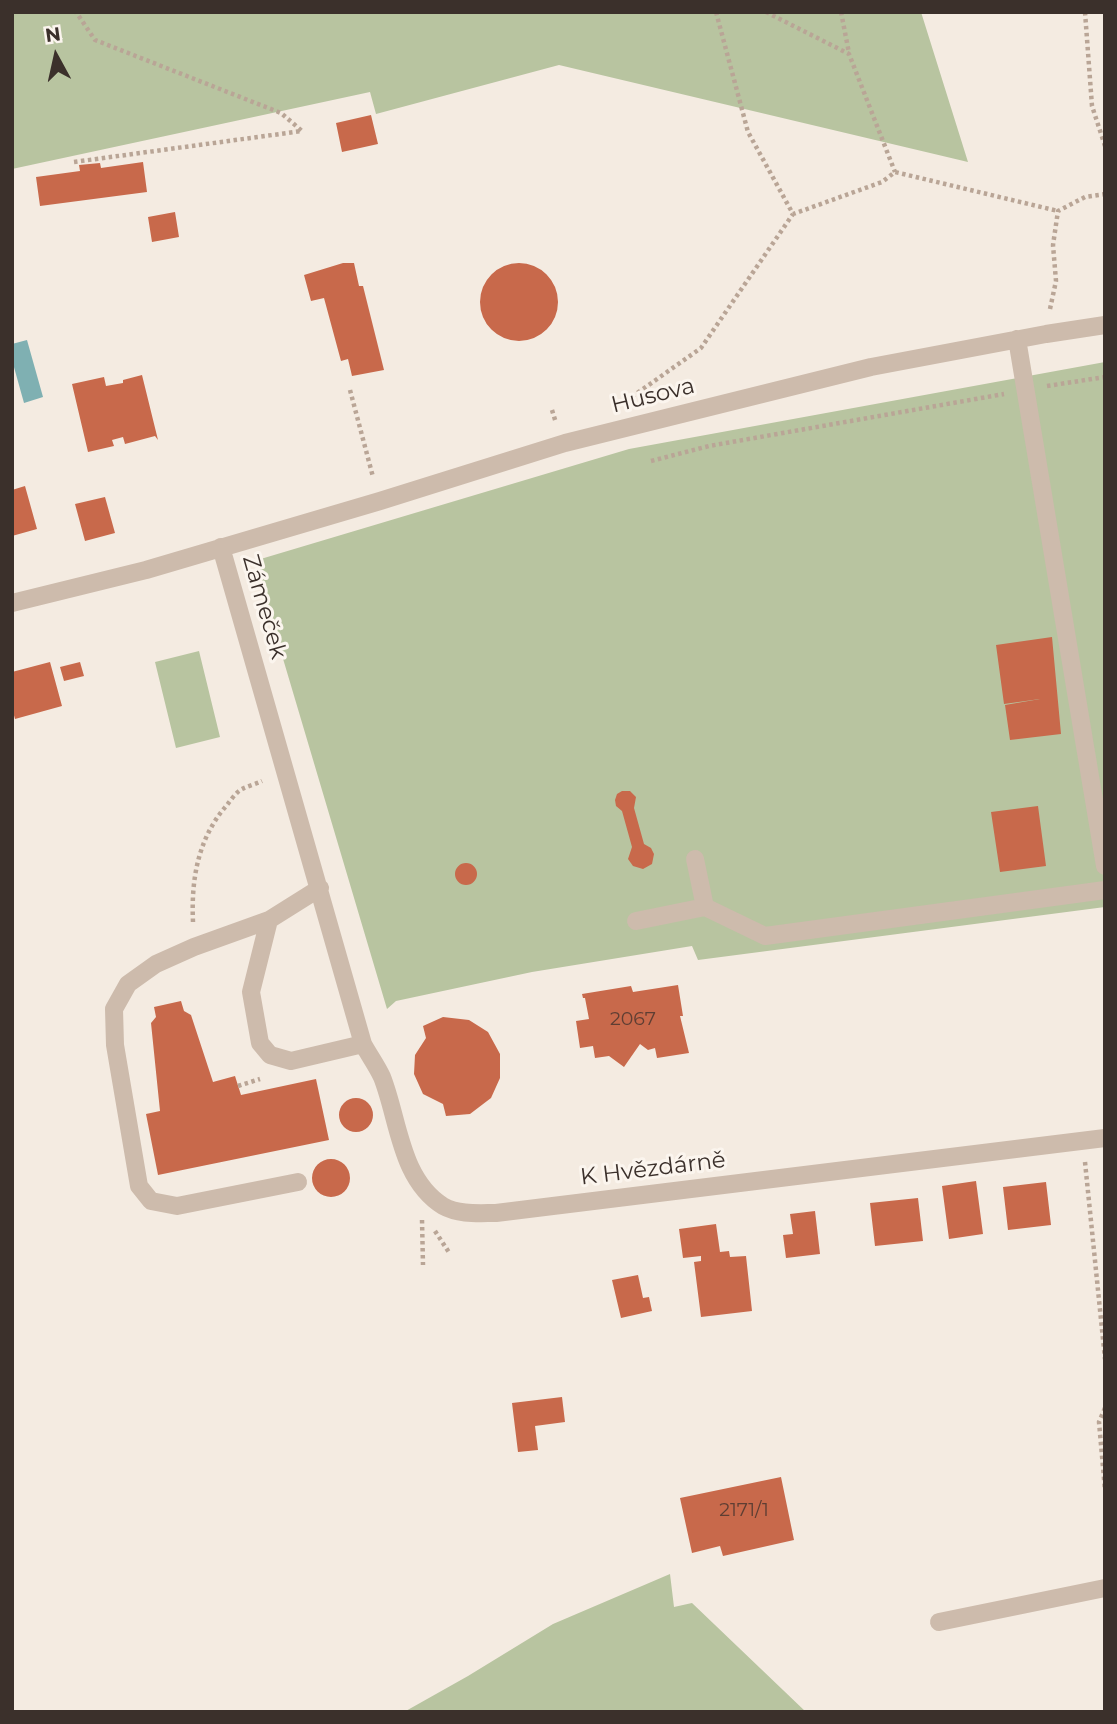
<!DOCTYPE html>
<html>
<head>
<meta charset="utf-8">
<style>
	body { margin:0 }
	#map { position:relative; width:1117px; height:1724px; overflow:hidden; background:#f4ebe1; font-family:Montserrat,sans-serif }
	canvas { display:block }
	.frame { position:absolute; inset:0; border:14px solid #3b302b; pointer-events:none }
	.north { position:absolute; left:21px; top:21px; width:70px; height:70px; -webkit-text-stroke:5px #fbf5ee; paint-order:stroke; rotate:352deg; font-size:19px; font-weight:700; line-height:28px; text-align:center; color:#3b302b }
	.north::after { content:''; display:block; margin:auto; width:24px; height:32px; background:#3b302b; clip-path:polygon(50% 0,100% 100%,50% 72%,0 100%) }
</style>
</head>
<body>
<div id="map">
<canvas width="1117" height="1724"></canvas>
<div class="frame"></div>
<div class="north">N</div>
</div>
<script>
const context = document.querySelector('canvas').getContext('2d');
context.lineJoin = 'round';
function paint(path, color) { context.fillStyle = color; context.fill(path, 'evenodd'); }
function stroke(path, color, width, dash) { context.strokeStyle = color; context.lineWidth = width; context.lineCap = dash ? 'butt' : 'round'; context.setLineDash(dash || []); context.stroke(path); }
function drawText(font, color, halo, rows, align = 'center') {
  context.font = font + ' Montserrat,sans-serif'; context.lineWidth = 6; context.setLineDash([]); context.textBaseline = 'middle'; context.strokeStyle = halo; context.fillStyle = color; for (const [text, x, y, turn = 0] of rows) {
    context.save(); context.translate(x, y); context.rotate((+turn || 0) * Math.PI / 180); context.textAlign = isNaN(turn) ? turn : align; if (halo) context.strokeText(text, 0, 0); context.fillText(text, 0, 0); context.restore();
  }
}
const green = new Path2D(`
	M12,12H921L968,162L559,65L376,114L370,92L12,169Z
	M1105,362V907L698,960L692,946L532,972L396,1001L387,1009L254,561L629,449Z
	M199,651L220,737L176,748L155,662Z
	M670,1574L674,1607L692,1603L806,1712H404L468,1676L553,1624Z`);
const water = new Path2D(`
	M27,340L43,397L24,403L12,360V344Z`);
const building = new Path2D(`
	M371,115L378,144L342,152L336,123Z
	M143,162L147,192L40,206L36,177L80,171L79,165L100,163L101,168Z
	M175,212L179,237L152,242L148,217Z
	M480 302a39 39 0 1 1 78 0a39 39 0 1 1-78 0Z
	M343,263H354L359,286H363L384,370L352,376L348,359L341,361L324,298L311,301L304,275Z
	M142,375L158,440L155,436L125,444L123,437L112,440L114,446L88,452L72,384L104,377L106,386L123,383V380Z
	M25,486L37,529L12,536V490Z
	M105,497L115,533L85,541L75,504Z
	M1052,637L1061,734L1010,740L1005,705L1040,699L1004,704L996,645Z
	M50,662L62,706L15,719L12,708V672Z
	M80,662L84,676L64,681L60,667Z
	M622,791H630L636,797L634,808L644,844L651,848L654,854L652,864L643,869L633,866L628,859L632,847L622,811L616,806L615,800L617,794Z
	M1038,806L1046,866L1000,872L991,812Z
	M455 874a11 11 0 1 1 22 0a11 11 0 1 1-22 0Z
	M678,985L683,1016H680L689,1053L657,1058L655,1048L648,1050L640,1044L624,1067L609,1056L595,1058L593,1046L580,1048L576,1021L589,1019L585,998H583L582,994L631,986L633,992Z
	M181,1001L184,1011L191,1015L213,1082L235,1076L241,1095L316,1079L329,1140L158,1175L146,1114L160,1111L151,1023L156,1017L154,1007Z
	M443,1017L469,1020L488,1032L500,1054V1078L491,1098L470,1114L446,1116L443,1104L423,1094L414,1074L415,1055L426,1038L423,1026Z
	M339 1115a17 17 0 1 1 34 0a17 17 0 1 1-34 0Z
	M312 1178a19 19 0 1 1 38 0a19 19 0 1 1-38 0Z
	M976,1181L983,1234L949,1239L942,1186Z
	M1046,1182L1051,1225L1008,1230L1003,1187Z
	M918,1198L923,1241L875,1246L870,1203Z
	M815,1211L820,1254L786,1258L783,1235L793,1234L790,1214Z
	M716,1224L720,1252L729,1251L730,1257L746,1256L752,1311L701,1317L694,1262L701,1261V1256L683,1258L679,1229Z
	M638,1275L643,1298L649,1297L652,1311L621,1318L612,1280Z
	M562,1397L565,1422L535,1426L538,1450L518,1452L512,1403Z
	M781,1477L794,1540L723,1556L720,1546L692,1553L680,1498Z`);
const path = new Path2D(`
	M716,12L748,132L793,214L882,182L895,172L1058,211
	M766,12L849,54L895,172
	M841,12L849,53
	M1085,12L1092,106L1105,146
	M74,162L302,131L281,113L95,40L76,12
	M1050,309L1056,281L1053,245L1058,211L1085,197L1105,194
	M1047,386L1105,377
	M350,390L373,477
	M626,401L701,348L793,214
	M552,410L556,423
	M651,461L709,446L1004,394
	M193,922C191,879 198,838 227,805C231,800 236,792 242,789C248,786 256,784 262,781
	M238,1086L260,1079
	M1085,1162L1105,1359
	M422,1220L423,1265
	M435,1231L450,1254
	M1105,1408L1099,1422L1105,1490`);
const minor = new Path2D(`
	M1017,339L1105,866
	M221,547L363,1044C369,1055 377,1066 382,1077C399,1120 400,1179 443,1206C459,1215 479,1213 496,1213L1105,1138
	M12,603L146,570L380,501L565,443L871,367L1046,334L1105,325
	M695,859L705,907
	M320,888L269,920L251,992L260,1043L270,1055L291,1061L363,1044
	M269,920L194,947L156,964L128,984L114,1009L115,1045L139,1186L151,1201L177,1206L298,1182
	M636,921L705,907L765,936L1105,890
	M939,1622L1105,1588`);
const numberNames = [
	["2067",633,1019],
	["2171/1",744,1510]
];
const streetNames = [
	["Husova",653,396,-14],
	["Zámeček",264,607,74],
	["K Hvězdárně",653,1169,-7]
];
paint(green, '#b8c4a0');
paint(water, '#7fb0b2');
paint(building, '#c8694b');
stroke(path, '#b9a596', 4.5, [3.5, 3.5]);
stroke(minor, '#cdbbac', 18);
drawText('19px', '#5e3e33', null, numberNames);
drawText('23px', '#3b302b', '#fbf5ee', streetNames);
</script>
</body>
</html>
